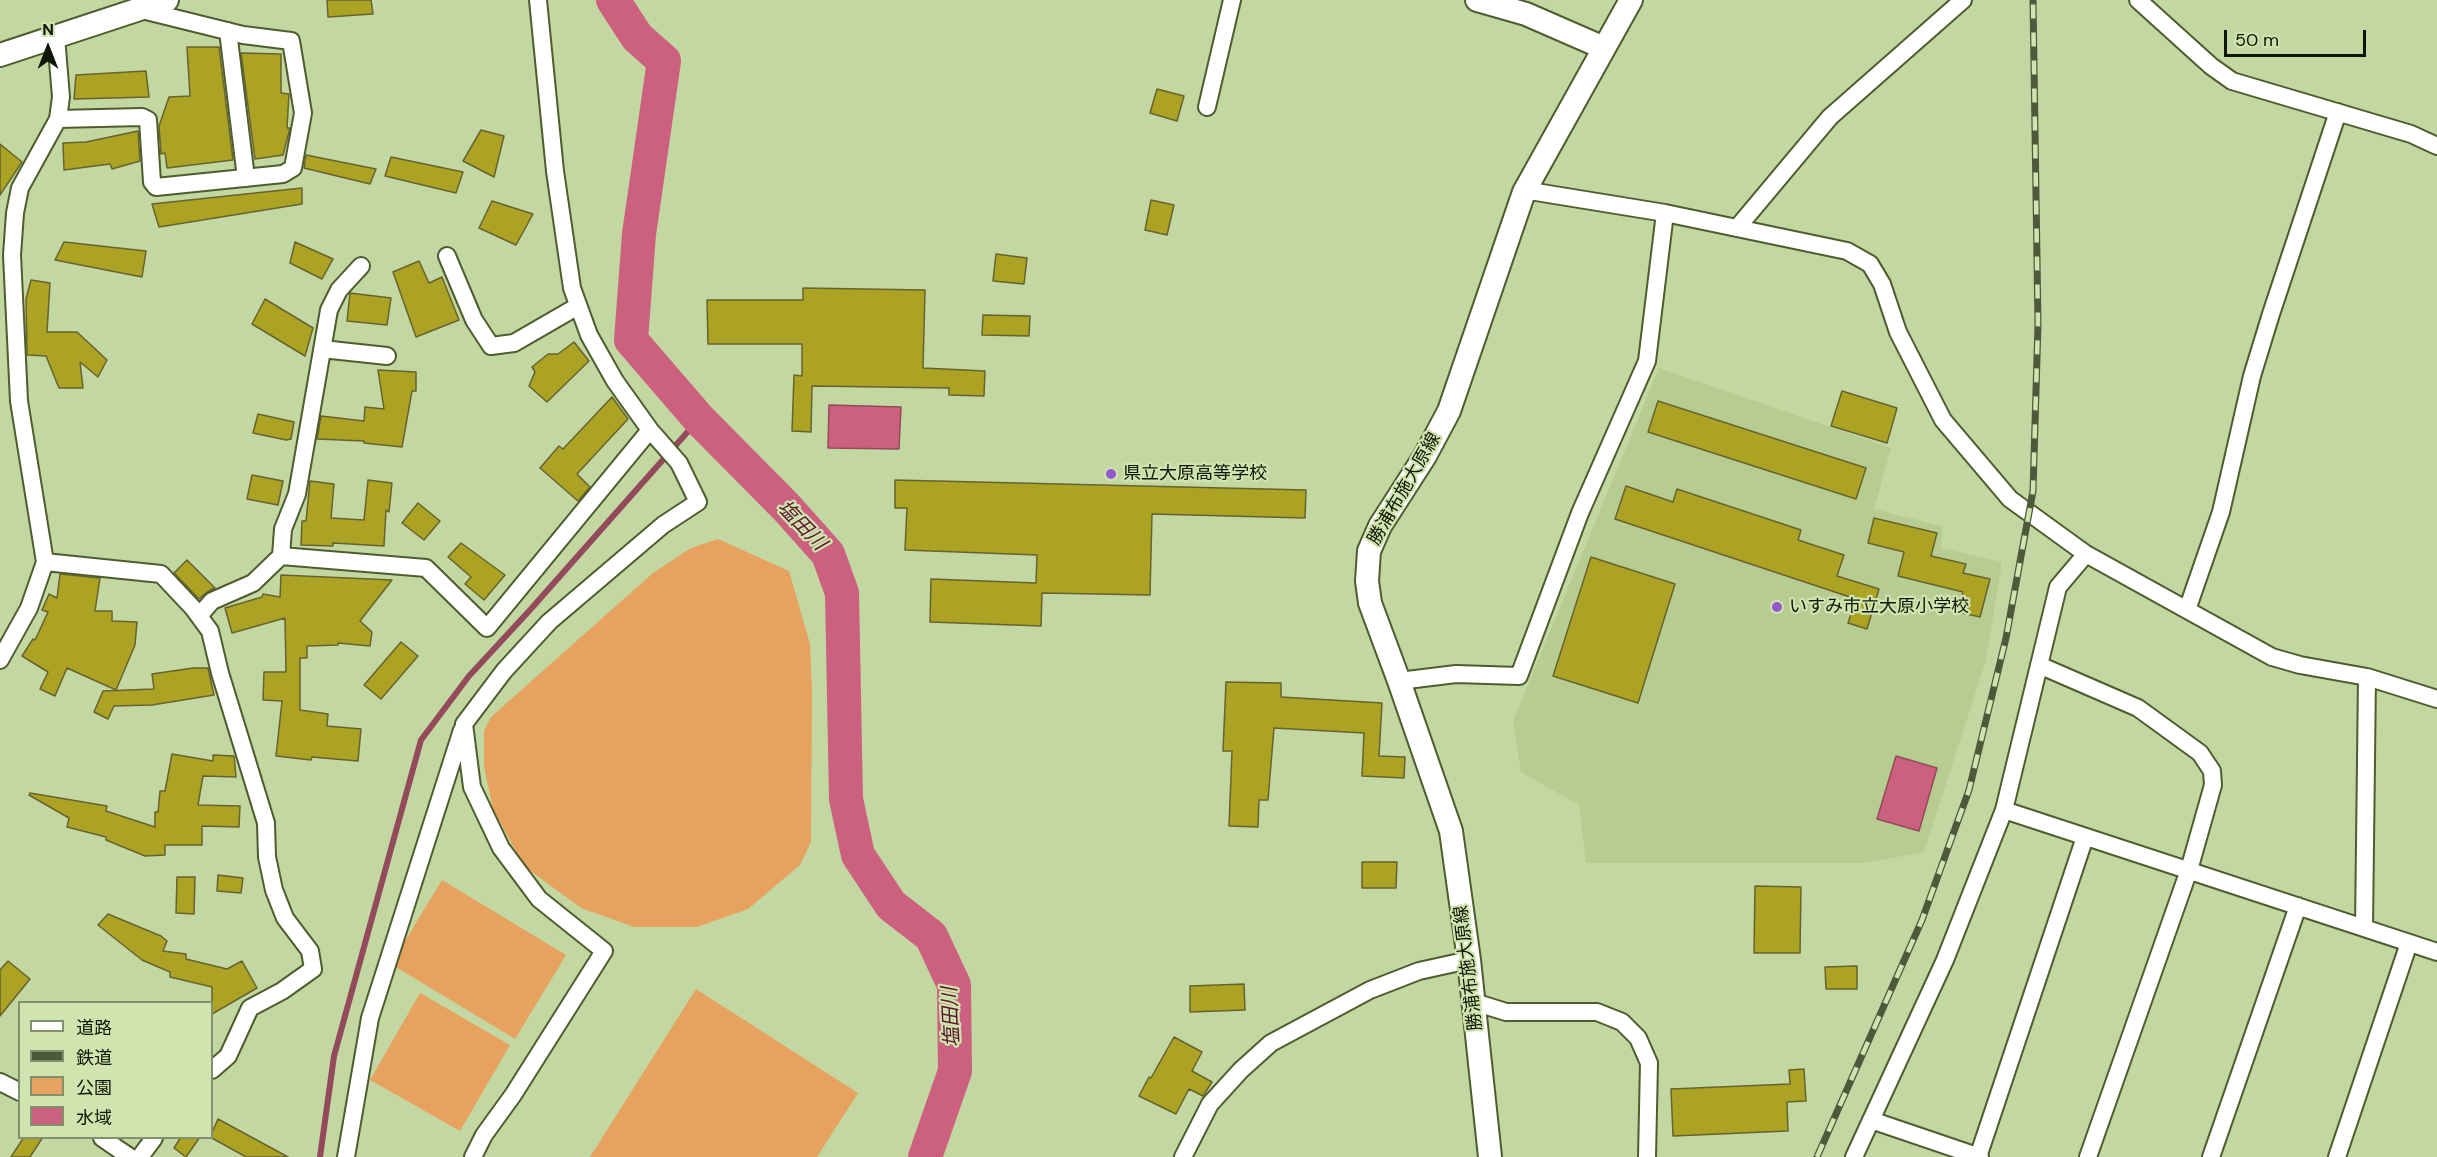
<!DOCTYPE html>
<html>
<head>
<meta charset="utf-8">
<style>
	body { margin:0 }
	#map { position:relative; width:2437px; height:1157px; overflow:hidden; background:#c3d7a2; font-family:"DM Sans","Noto Sans JP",sans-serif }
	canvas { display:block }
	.legend { position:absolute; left:18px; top:1001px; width:195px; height:138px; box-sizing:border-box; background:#d0e4af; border:2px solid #83916a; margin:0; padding:8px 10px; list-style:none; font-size:18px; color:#0f1503 }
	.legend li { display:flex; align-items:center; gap:12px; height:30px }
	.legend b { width:30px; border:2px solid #83916a }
	.north { position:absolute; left:18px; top:18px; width:60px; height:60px; -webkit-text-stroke:4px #d0e4af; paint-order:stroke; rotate:0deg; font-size:16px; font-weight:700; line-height:24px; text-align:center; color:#0f1503 }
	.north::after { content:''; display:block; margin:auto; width:21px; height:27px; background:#0f1503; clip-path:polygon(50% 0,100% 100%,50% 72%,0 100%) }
	.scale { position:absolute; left:2224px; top:30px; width:142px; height:27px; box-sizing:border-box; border:3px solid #0f1503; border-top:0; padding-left:8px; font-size:18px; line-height:21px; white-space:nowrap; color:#0f1503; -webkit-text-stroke:4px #d0e4af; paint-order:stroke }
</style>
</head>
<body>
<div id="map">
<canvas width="2437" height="1157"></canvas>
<ul class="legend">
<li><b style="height:8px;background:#fff"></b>道路</li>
<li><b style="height:8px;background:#4e593b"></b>鉄道</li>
<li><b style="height:16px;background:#e6a25e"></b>公園</li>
<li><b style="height:16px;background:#cc617f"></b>水域</li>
</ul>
<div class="north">N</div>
<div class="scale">50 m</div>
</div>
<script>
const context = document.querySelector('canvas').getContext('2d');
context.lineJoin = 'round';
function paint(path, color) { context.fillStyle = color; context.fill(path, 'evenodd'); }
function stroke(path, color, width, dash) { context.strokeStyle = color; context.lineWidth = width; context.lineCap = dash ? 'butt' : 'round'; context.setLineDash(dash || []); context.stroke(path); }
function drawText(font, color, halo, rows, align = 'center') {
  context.font = font + ' "DM Sans","Noto Sans JP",sans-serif'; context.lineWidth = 4.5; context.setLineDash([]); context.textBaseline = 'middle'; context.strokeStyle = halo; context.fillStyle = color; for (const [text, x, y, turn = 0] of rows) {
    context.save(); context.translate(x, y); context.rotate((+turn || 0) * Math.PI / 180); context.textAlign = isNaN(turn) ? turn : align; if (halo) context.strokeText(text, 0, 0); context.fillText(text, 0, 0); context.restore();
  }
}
const built = new Path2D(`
	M1659,368L1891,448L1874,509L1942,526L1941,548L2002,562L1986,660L1924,852L1864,863H1586L1579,805L1521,772L1513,721Z`);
const green = new Path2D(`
	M718,539L789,571L810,644L812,689L811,842L800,865L748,909L697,927H634L581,908L524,866L493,809L484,767V731L491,717L653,573L691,548Z
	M442,880L566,955L515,1039L391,964Z
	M696,989L858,1093L817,1157H590Z
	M420,993L510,1045L460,1131L370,1080Z`);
const water = new Path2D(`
	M829,405L901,407L899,449L828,448Z
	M1896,756L1937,768L1919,831L1877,819Z`);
const stream = new Path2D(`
	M320,1157L334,1056L421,740L469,676L530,610L699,419`);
const river = new Path2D(`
	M613,0L637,37L664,61L639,234L631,340L699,419L787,508L828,554L842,593L846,799L858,855L891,905L931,936L954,985L955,1071L925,1157`);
const building = new Path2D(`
	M327,0H371L373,14L328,17Z
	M187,47H219L233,160L167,168L165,153L161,154L159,126L169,97L190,96Z
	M241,53L281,54V93L289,94L287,128H290L283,155L255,159Z
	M146,71L149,97L74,99L76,75Z
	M1157,89L1184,96L1177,121L1150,113Z
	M481,130L504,136L494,177L463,161Z
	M138,131L140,161L112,169L110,164L64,170L63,143L86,142Z
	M0,144L22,162L0,195Z
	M306,155L376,169L370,184L304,168Z
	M391,157L463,172L456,193L385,176Z
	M302,188V204L159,227L152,204Z
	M1151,200L1174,205L1167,235L1145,230Z
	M492,201L533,214L516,245L479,228Z
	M64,242L146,251L142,277L55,260Z
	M295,242L333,259L322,279L290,263Z
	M996,254L1027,258L1024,284L993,281Z
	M419,261L429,283L442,277L459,320L416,337L393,272Z
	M31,280L50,283L47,332H77L107,360L98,377L80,362L83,388H59L46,356L27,355L26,299Z
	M803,288L925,290L923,368L985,371L984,396L949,395V388L812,386L811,432L792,431L794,375L802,376V344H708L707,300H803Z
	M350,293L391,298L387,325L347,321Z
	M265,299L313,328L305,356L252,324Z
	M983,315L1030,316L1029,336L982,335Z
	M574,342L589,361L547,402L529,386L535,372L532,367L548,354H558Z
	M378,370L416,372V391H412L402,447L364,443V441L317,439L321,416L364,421L365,407L384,409Z
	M1842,391L1897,408L1887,443L1831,426Z
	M612,397L628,419L577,474L590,487L578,501L540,468L559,446L563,449Z
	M1658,401L1866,468L1856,499L1648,432Z
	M258,414L294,422L291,439L286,440L253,433Z
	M252,475L283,481L278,505L247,499Z
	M368,480L392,483L389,512L386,510L384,546L333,543V546L301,545L302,521H306L310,481L334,484L331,518L364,520Z
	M895,480L1306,490L1305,518L1152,514L1150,595L1042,593L1041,626L930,622L931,579L1036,583L1037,555L905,550L907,508H895Z
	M1626,486L1673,502L1677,489L1801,530L1798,540L1844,555L1837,576L1879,589L1867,629L1848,623L1856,599L1615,519Z
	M418,503L440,521L424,540L402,523Z
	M1874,518L1937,533L1931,556L1966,564L1963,573L1990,579L1980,617L1958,612L1963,592L1898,576L1904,552L1868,543Z
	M461,543L505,575L484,600L465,584L471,577L448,557Z
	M1591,557L1675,584L1638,703L1553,676Z
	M187,560L215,588L207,592L199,599L174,573Z
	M60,574L100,578L95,611H112V621L137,622L135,645L116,690L67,668L55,696L40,689L48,672L22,656L33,639L35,640L48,612L42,610L49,594L57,598Z
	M281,575L392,580L360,621L372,632L370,646L338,643V645L307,646V658H300V710L328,714L327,726L361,729L358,761L312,757L311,760L276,756L282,701L263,700L264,672H286L285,618L232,633L225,608L262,597L263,594L280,597Z
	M401,642L418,656L381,699L364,685Z
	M193,668H208L214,695L152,705L114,706L108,719L94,712L103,691L154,689L152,674Z
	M1226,682L1281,683V697L1382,703L1379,756L1405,757L1404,778L1362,776L1364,733L1274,728L1268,800H1259L1258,827L1229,826L1232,751H1223Z
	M172,754L213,761V755L234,756L236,777L203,776L198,805L240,806L239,827L202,826V845H165V855L145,856L106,840V837L67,827L69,818L29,795L30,793L107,806L106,811L155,827V812H158L160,791H165Z
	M1362,862H1397L1396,888H1362Z
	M218,875L243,878L241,893L217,891Z
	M177,877H195L194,914L176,913Z
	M1755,886L1801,887L1800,953H1754Z
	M108,914L161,936L167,941L163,951L186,954V959L227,969L242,961L257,988L212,1014V987L170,977V972L142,960L98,925Z
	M8,961L30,979L0,1016V970Z
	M1857,966V989H1826L1825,967Z
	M1244,984L1245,1010L1190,1012V986Z
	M1174,1037L1202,1052L1192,1071L1212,1082L1203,1096L1189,1089L1176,1114L1139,1096L1149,1077L1151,1078Z
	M1804,1069L1806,1101L1787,1102L1788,1131L1673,1136L1671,1089L1790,1084L1789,1070Z
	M218,1119L288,1157H246L210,1137Z
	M24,1137H43L30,1157H11Z
	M181,1137H200L186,1157L174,1148Z`);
const street = new Path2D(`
	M2138,0L2211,66L2232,81L2411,134L2437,146
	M228,31L246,178
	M1207,107L1232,0
	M58,119L142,117L148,120L152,182L156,187L283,174L293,168L303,113L291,41L243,35L138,9
	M1524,192H1536L1665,213L1847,251L1870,264L1882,284L1898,332L1943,420L2010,499L2086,554L2272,657L2300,665L2367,677L2437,699
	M1737,228L1830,117L1963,0
	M447,256L474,320L491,346L514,343L578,306
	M361,266L339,290L329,310L297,494L283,529L281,556L426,568L487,628L650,430
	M322,349L387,356
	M45,562L161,574L193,608L210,631L220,673L266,823L267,857L274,890L285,918L310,951L313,969L282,991L250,1008L228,1056L212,1070
	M2187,610L2221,512L2252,376L2271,314L2338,112
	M199,616L212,601L253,583L281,556
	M0,660L29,608L45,562L19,401L12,255L15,213L20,188L58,119L61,97L56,37
	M2039,665L2138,708L2200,753L2212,771L2213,785L2189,870L2088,1157
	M1399,681L1456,674L1519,676L1580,513L1647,361L1665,213
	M2004,810L2437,952
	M2364,928L2367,677
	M1474,1002L1506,1012H1597L1622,1022L1638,1038L1649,1063L1647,1157
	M0,1082L20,1092
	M1871,1120L1980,1157
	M102,1138L130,1157
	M140,1157L154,1138
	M346,1157L370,1018L462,730
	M473,1157L484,1135L513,1095L604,951L539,899L501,848L472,787L464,724L504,671L549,622L663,525L698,502L679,463L650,430L615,381L589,335L572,288L555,171L538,0
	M1183,1157L1210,1104L1241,1070L1271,1043L1370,990L1419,971L1469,960
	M1854,1157L1945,960L2004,810L2058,587L2086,554
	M1978,1157L2085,837
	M2211,1157L2298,906
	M2337,1157L2409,943`);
const secondary = new Path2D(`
	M1477,0L1526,14L1604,48
	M0,55L167,0
	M1490,1157L1469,960L1451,831L1399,681L1370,603L1367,581L1369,551L1380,526L1425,456L1449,411L1524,192L1631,0`);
const rail = new Path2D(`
	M1817,1157L1922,920L1969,790L2006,638L2033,491L2038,324L2033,0`);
const markers = [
	[1111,474,6,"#9257ce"],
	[1777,607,6,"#9257ce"]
];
const poiNames = [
	["県立大原高等学校",1123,474],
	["いすみ市立大原小学校",1789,607]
];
const streetNames = [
	["勝浦布施大原線",1405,489,-60],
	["勝浦布施大原線",1469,968,-97]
];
const waterNames = [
	["塩田川",801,526,46],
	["塩田川",952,1017,-93]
];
paint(built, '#b6cc90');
paint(green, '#e6a25e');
paint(water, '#cc617f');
stroke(water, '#934a5a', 1.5);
stroke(stream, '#934a5a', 6);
stroke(river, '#cc617f', 34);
paint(building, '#aca223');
stroke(building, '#67632e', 1.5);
stroke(street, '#4d5d2d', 20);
stroke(secondary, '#4d5d2d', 26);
stroke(street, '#fff', 16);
stroke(secondary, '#fff', 22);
stroke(rail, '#4e593b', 7);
stroke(rail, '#d0e4af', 4.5, [14]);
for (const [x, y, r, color] of markers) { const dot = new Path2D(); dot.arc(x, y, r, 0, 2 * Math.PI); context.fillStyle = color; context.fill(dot); stroke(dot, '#d0e4af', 2); }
drawText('18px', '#0f1503', '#d0e4af', poiNames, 'left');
drawText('18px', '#0f1503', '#d0e4af', streetNames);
drawText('italic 20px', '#59152c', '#d0e4af', waterNames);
</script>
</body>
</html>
